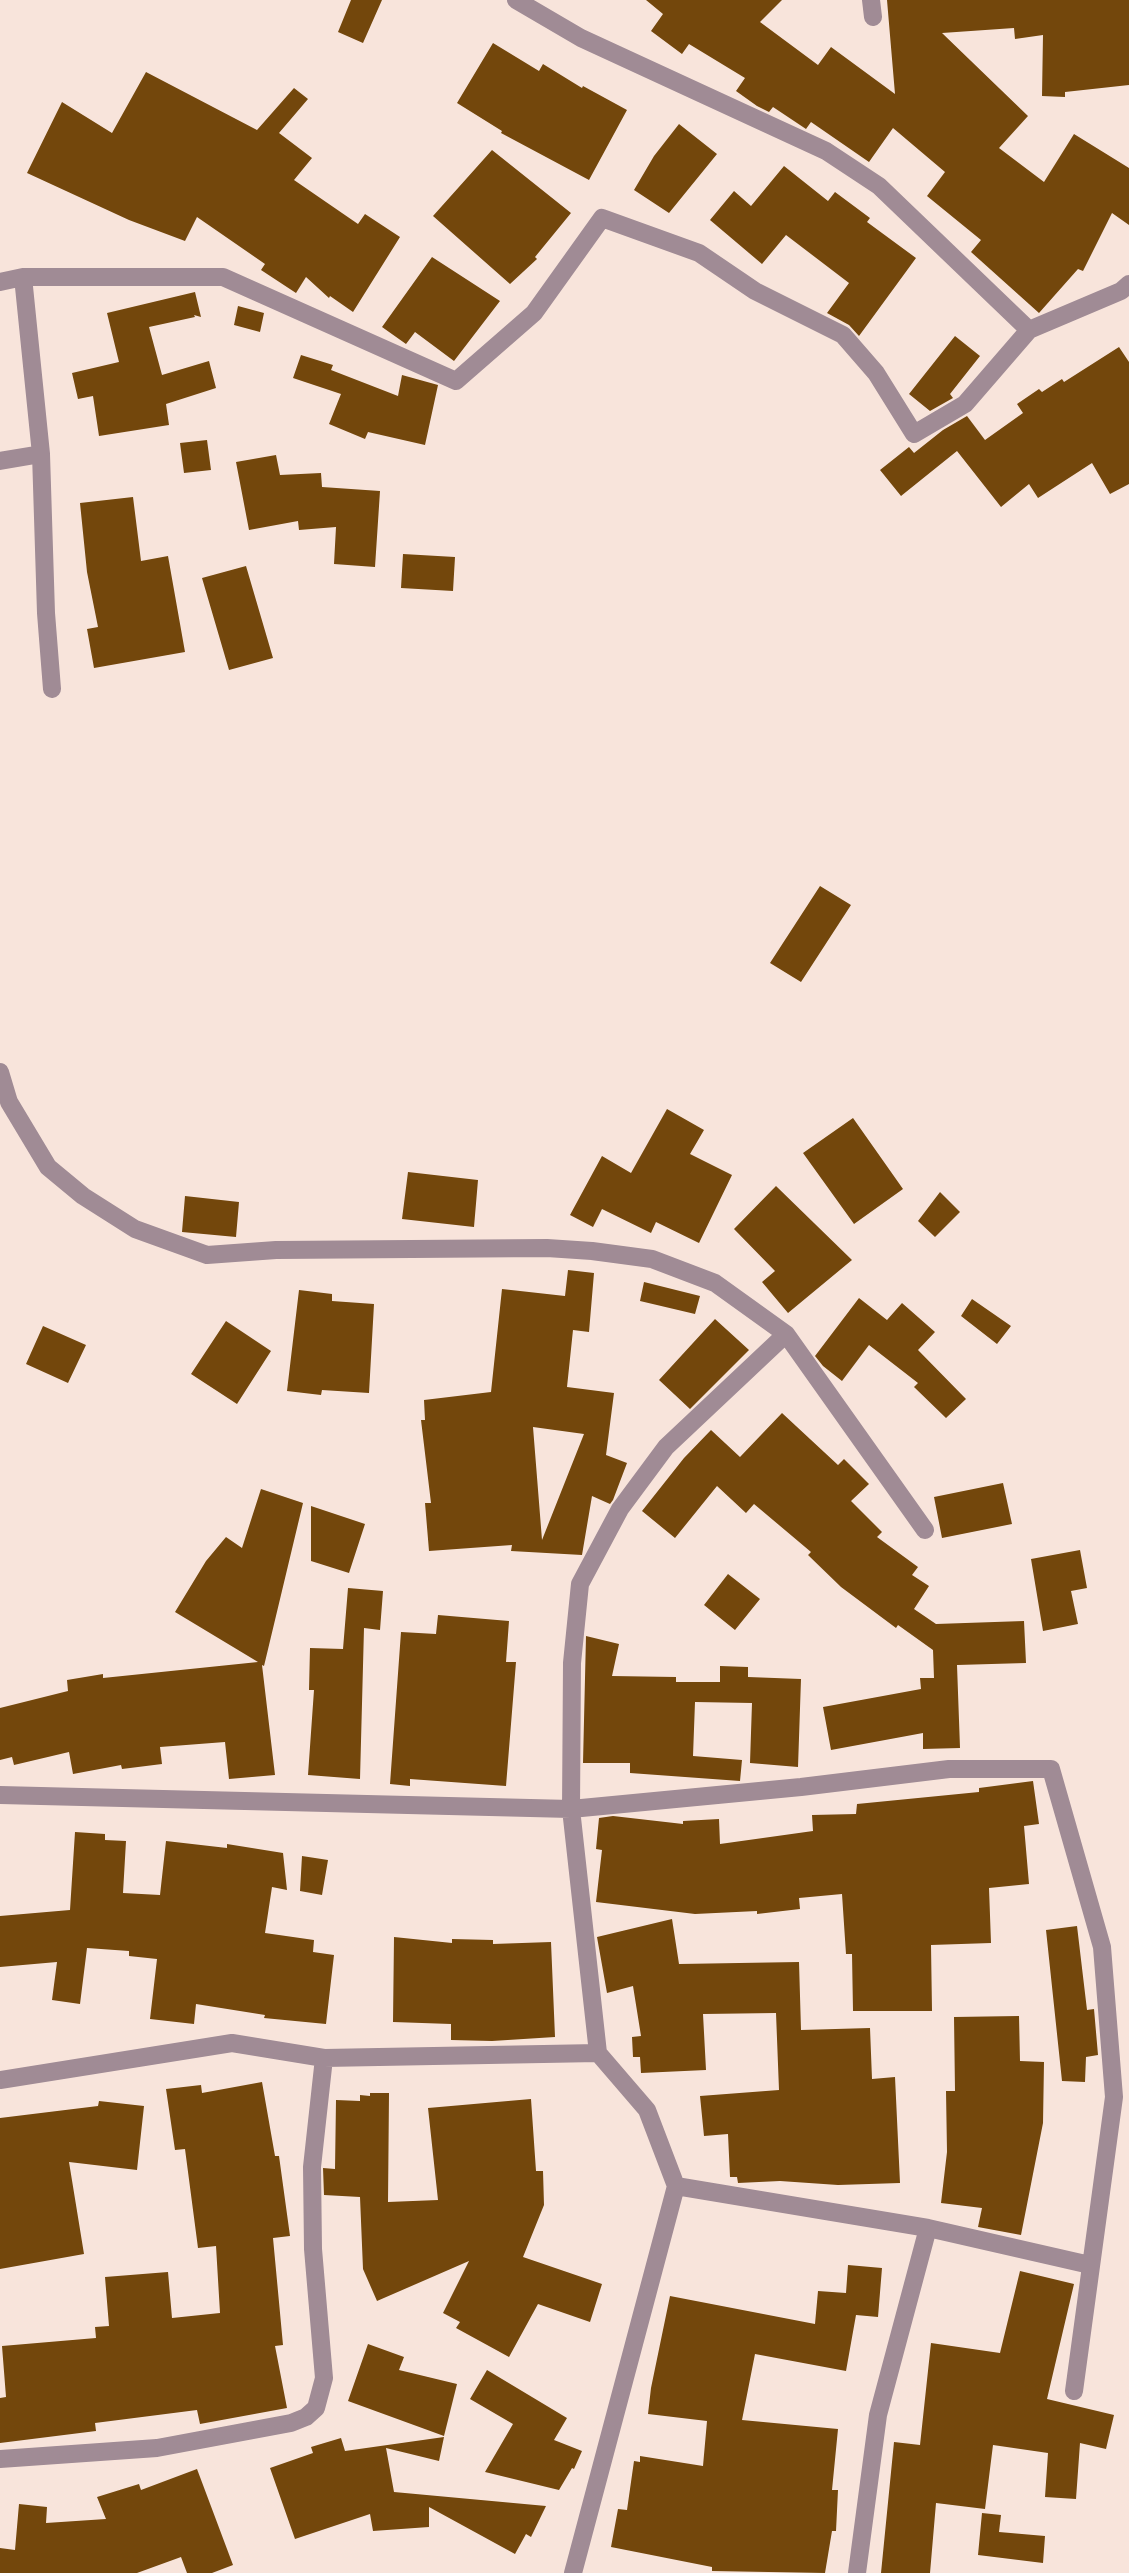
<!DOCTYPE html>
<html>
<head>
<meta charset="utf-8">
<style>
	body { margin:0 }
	canvas { display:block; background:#f8e4db }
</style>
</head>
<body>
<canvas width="1129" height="2573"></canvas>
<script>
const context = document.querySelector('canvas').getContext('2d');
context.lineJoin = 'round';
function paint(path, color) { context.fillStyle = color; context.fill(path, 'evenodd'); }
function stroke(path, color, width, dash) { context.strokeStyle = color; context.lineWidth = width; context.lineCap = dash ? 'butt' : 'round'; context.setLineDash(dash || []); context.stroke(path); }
const building = new Path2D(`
	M351,0H382L363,43L338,32Z
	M646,0H782L760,22L818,65L831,47L895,94L887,0H1129V85L1065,92V97L1042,96L1043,35L1015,39L1014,28L942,33L1028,116L999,148L1044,182L1074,134L1129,168V225L1112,213L1083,271L1078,269L1039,313L971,252L981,240L927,196L945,172L893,128L869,162L811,122L806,129L773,107L769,112L757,106L736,91L745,78L689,44L682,54L651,31L663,14Z
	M493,43L539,71L543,64L582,88L583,86L627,110L589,180L501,133L502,131L457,103Z
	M146,72L257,130L294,88L308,99L279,133L312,158L294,180L358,224L365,214L400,237L353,312L330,296L329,298L306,277L296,293L261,270L265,264L197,217L185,241L129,220L27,173L62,102L112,133Z
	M679,124L717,154L669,213L634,190L654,156Z
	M492,150L571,213L535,257L537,259L510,284L433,216Z
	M784,166L828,201L835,192L870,218L867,222L916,258L859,336L849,325L827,313L849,283L786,235L762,264L710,220L734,191L751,206Z
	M432,257L500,301L454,361L415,332L406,344L382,327Z
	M195,292L201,317L194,315L195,317L149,327L162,375L209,361L216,388L166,404L169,425L99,436L93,396L78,399L72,373L119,362L107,313Z
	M238,306L264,313L260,332L234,325Z
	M955,336L980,356L950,394L953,398L930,411L909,394Z
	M1119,347L1129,362V484L1110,494L1092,463L1038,498L1029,484L1001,507L957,451L901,496L880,470L909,447L914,453L943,430L967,416L985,440L1023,413L1017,404L1039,389L1042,392L1062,379L1064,382Z
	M301,355L333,365L331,370L398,396L402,375L438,385L425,445L368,432L365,439L329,424L341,394L293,378Z
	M207,440L211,470L184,473L180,443Z
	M276,455L280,475L321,473L322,487L380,491L375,567L334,564L336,527L299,530L298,521L249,530L236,462Z
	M133,497L141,561L168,556L185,652L94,668L87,629L98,627L87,572L80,503Z
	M403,554L455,557L453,591L401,588Z
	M246,566L273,658L229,670L202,578Z
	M820,886L851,905L801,982L770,963Z
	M667,1109L704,1130L690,1154L732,1175L699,1243L656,1222L651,1233L602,1209L593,1227L570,1215L602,1156L631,1173Z
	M853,1118L903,1189L854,1224L803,1153Z
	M408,1172L478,1180L474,1227L402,1219Z
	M776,1186L852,1260L788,1313L762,1282L775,1271L734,1229Z
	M940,1192L960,1212L935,1237L918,1221Z
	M185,1196L239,1202L236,1237L182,1232Z
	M568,1270L594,1273L589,1332L573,1330L567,1387L614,1393L606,1455L627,1463L613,1500L610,1504L592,1496L582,1555L511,1551L512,1545L429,1551L425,1503H431L421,1420H425L424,1400L491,1392L502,1289L565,1296ZM533,1427L584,1434L542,1540Z
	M644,1282L700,1296L695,1314L640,1301Z
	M299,1290L332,1294V1301L374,1304L369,1393L322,1390L321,1395L287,1391Z
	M859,1298L887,1320L902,1303L935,1332L918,1350L966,1399L946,1418L914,1387L918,1383L869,1345L842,1381L823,1366L815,1356Z
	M972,1299L1011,1326L997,1344L961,1316Z
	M715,1319L749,1350L690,1409L659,1380Z
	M226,1321L271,1351L237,1404L191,1374Z
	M43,1326L86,1345L68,1383L26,1364Z
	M782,1413L838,1465L844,1459L869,1484L851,1501L882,1532L877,1537L918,1567L912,1575L929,1586L914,1609L936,1624L1024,1621L1026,1663L957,1665L960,1748L923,1749V1733L831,1750L823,1707L921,1689L920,1678H934L933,1650L898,1625L896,1628L841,1587L808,1555L811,1552L754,1504L746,1513L717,1486L675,1538L642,1511L684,1458L711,1430L740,1457Z
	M1003,1483L1012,1524L942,1538L934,1497Z
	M261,1489L303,1503L264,1666L262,1665L275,1775L229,1779L225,1742L160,1747L162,1764L122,1769L121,1765L73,1774L69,1752L14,1765L12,1757L0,1760V1708L68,1691L67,1680L103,1674V1678L258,1662L175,1612L206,1561L226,1537L242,1548Z
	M311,1506L365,1524L349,1573L311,1561Z
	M1080,1550L1087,1588L1071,1591L1078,1624L1043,1631L1031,1559Z
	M728,1574L760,1599L735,1630L704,1605Z
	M348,1588L383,1591L380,1630L364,1628L360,1779L308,1775L314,1690H309L310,1648L343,1649Z
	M438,1615L509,1621L506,1662H516L506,1786L410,1779V1786L390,1784L401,1632L436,1634Z
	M586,1636L619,1644L612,1676L676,1677V1682H720V1666L748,1667V1677L801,1679L798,1767L750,1763L752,1703L695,1702L693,1756L742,1760L740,1781L630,1773V1763H583Z
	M1033,1781L1039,1824L1024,1826L1029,1884L989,1888L991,1943L931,1945L932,2011H853L852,1954H846L842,1894L799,1898L800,1909L757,1914V1911L695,1914L596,1902L602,1850L596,1849L599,1818L613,1816L683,1824V1821L719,1819L720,1844L813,1831L812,1815L856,1814L857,1804L979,1792V1788Z
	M75,1832L105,1834V1840L126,1841L123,1893L160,1895L166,1841L227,1848V1844L283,1853L287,1890L272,1887L265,1933L314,1940L313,1952L334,1955L326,2024L264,2018L265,2015L196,2004L194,2024L150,2019L157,1959L129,1956V1951L87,1948L80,2004L52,2000L57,1962L0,1967V1916L70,1910Z
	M302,1856L328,1860L322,1895L300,1891Z
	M672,1919L679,1964L799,1962L801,2030L870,2028L872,2079L895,2077L900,2183L838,2185L780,2181L738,2183L737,2177H730L728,2134L704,2136L700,2096L779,2090L776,2013L703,2014L706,2070L641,2073L640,2057H633L632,2037L641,2036L633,1986L607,1993L597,1937Z
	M1077,1926L1087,2010L1094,2009L1098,2055L1086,2057L1085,2082L1062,2081L1046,1930Z
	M394,1937L452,1943V1939L493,1940V1944L551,1942L555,2037L492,2041L451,2040V2024L393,2022Z
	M1019,2016L1020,2061L1044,2062L1043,2123L1021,2235L978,2227L982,2208L941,2203L947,2152L946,2091H955L954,2017Z
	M262,2082L275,2156H279L290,2236L273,2238L283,2345L275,2346L287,2408L200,2424L197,2410L95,2423L96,2431L0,2443V2398L6,2397L2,2346L96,2338L95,2327L109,2326L105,2277L168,2272L172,2318L220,2313L216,2246L198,2248L185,2149L175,2150L166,2089L201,2085L202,2093Z
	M370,2093H389L388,2202L438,2200L428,2108L531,2099L536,2171H543L544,2205L523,2257L602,2284L590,2322L538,2304L509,2357L456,2328L460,2322L443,2313L469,2261L377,2301L363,2269L360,2197L324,2195L323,2168L335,2169L336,2100L360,2101V2095L370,2096Z
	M99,2101L144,2106L137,2170L69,2162L84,2254L0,2269V2118L98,2106Z
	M848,2265L882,2268L878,2317L856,2315L846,2371L755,2354L742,2420L838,2429L832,2490H838L836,2531H832L825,2573L712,2571V2567L611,2547L618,2509L627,2510L634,2461L640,2462V2456L703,2466L707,2421L648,2414L651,2388L670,2296L815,2324L818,2291L846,2293Z
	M1020,2271L1074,2284L1047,2399L1114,2415L1106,2449L1080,2443L1076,2499L1045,2497L1048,2453L993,2445L985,2509L936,2503L930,2573H881L894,2442L920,2445L931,2343L1000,2353Z
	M368,2344L404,2357L399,2370L457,2384L444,2436L348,2401Z
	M487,2370L567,2418L554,2440L582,2451L574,2469L572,2468L559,2490L485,2472L513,2424L470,2399Z
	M444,2437L439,2461L386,2448L394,2492L546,2506L531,2537L526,2534L515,2554L429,2507V2527L373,2531L370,2514L295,2539L270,2468L313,2453L311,2447L341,2438L345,2451Z
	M197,2469L233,2565L212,2573H187L181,2557L137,2573H0V2548L15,2550L19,2504L47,2507L46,2523L106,2519L97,2497L139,2484L141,2490Z
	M982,2513L1001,2515L999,2532L1045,2536L1043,2563L978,2555Z`);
const street = new Path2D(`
	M516,0L581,38L826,151L879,186L1029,330
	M871,0L873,17
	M23,277L41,454L46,613L52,689
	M0,282L23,277H223L456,381L534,313L602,218L699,253L755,291L843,335L876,373L914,434L965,404L1029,330L1121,291L1129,284
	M0,461L41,454
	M0,1072L9,1102L48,1167L83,1196L135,1229L207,1255L276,1250L547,1248L592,1251L652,1259L715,1283L786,1334L925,1530
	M0,1795L571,1809L572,1663L580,1584L620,1509L666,1447L786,1334
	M0,2080L232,2043L324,2058L598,2053
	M676,2186L928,2228L1090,2265
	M0,2459L157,2448L291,2423L306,2417L316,2408L324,2378L313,2249L312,2167L324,2058
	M573,2573L676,2186L647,2110L598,2053L571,1809L801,1787L949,1769H1051L1102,1947L1114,2097L1074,2391
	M857,2573L878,2415L928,2228`);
paint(building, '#73470c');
stroke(street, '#a08b95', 18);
</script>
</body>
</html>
